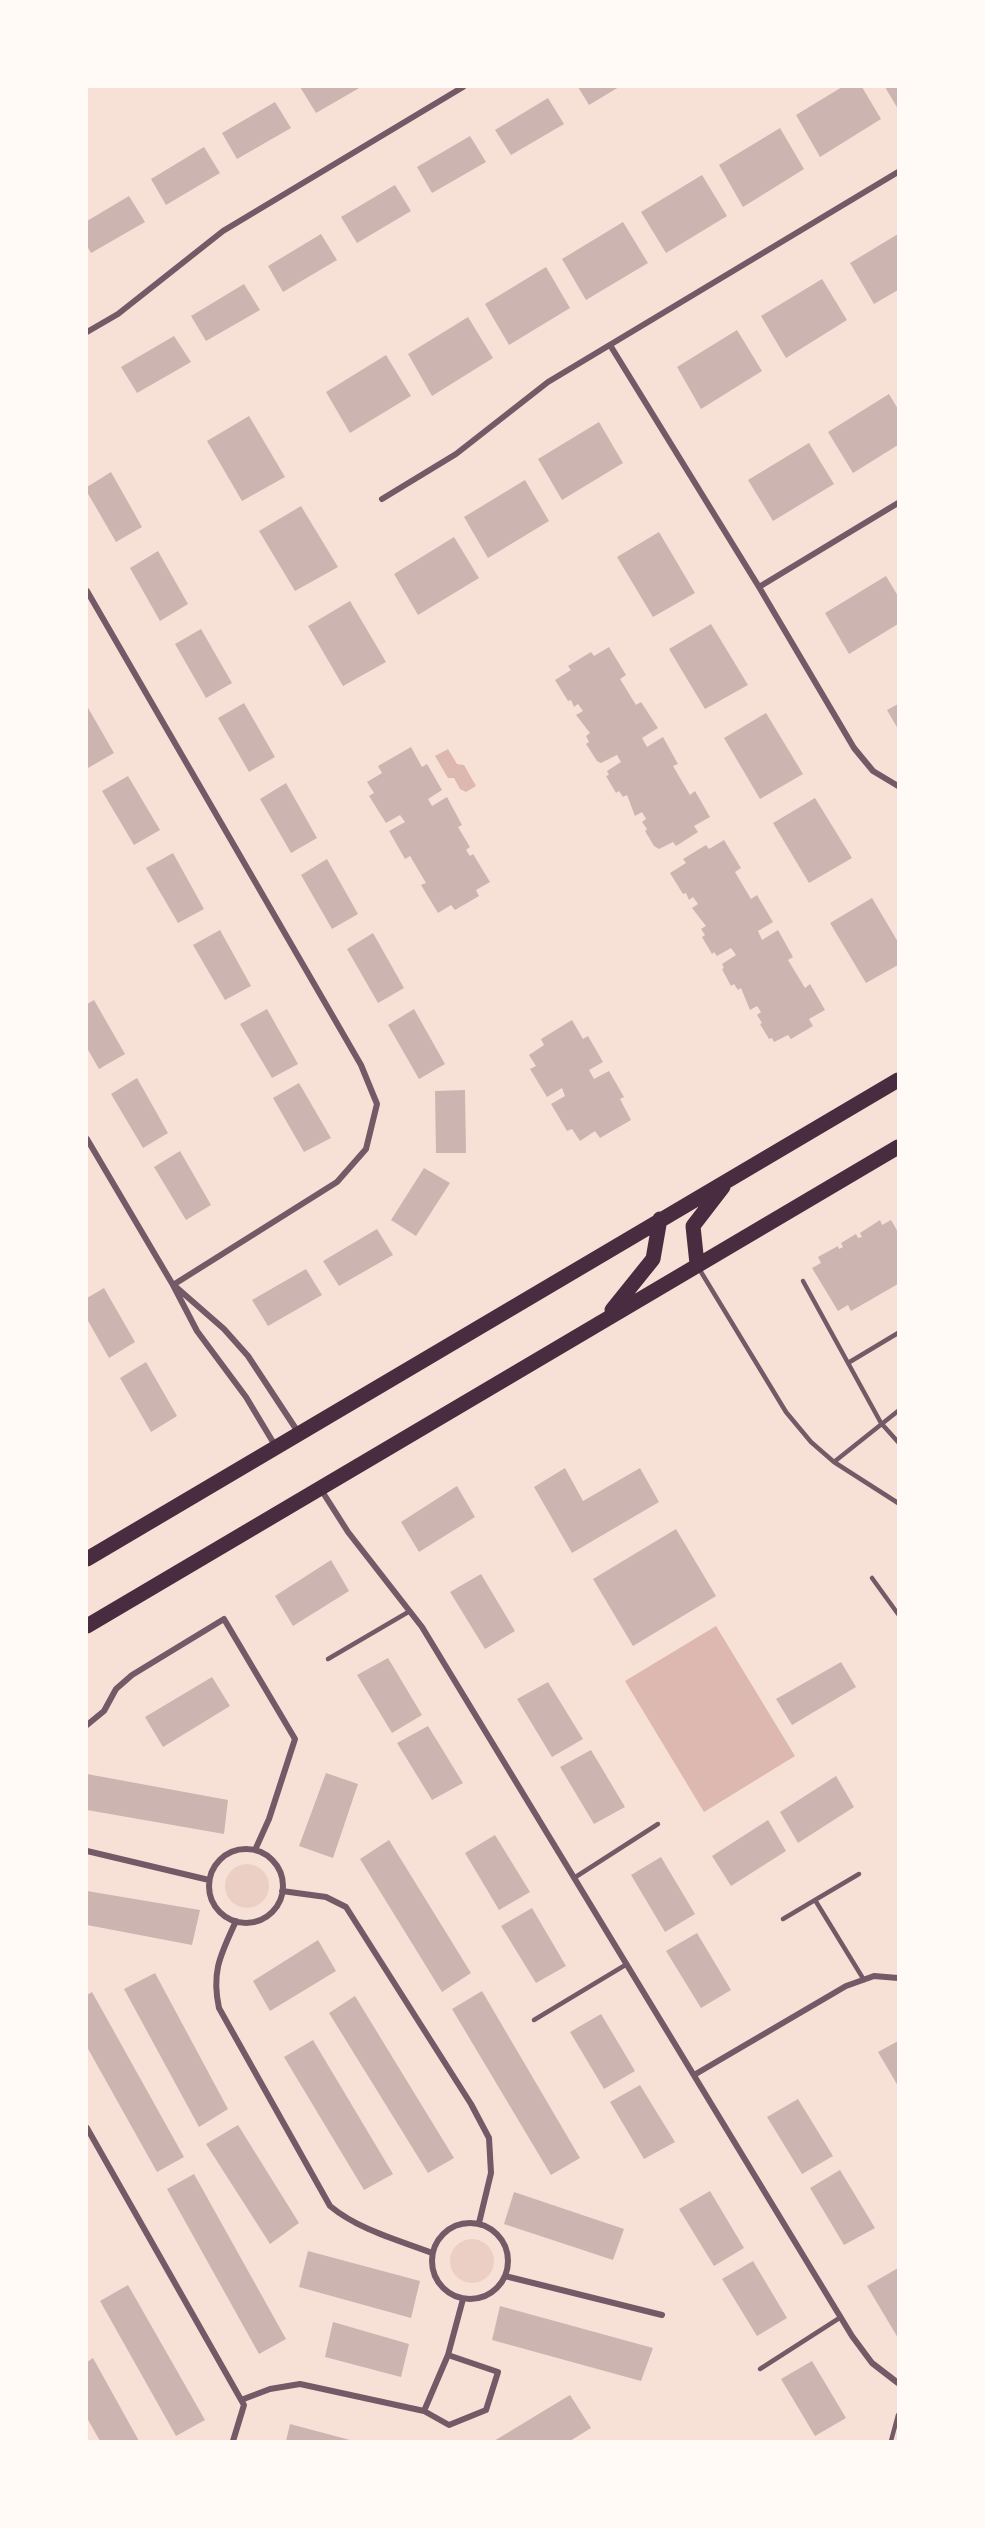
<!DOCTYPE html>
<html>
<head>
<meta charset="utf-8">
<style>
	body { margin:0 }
	#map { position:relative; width:985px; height:2528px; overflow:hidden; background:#f7e1d7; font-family:"Source Sans 3",sans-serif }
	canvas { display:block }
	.frame { position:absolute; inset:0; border:88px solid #fffaf5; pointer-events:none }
</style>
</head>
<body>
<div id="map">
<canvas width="985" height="2528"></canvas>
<div class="frame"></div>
</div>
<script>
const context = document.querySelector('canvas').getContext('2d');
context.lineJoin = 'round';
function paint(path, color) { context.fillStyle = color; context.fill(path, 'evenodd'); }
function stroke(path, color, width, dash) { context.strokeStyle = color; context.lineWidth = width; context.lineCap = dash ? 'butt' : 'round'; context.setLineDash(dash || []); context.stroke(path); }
const green = new Path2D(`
	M225 1886a22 22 0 1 1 44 0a22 22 0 1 1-44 0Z
	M450 2261a22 22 0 1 1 44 0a22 22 0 1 1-44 0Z`);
const water = new Path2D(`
	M448,749L457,764L464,765L476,786L466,792L460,789L454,778H448L435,756Z
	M716,1626L795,1756L704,1812L625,1681Z`);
const building = new Path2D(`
	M300,87H361L316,113Z
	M578,87H619L589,105Z
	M842,87H862L881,119L820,157L796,115Z
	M885,87H898V109Z
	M548,98L564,124L511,155L495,130Z
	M275,102L291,128L237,159L222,133Z
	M780,128L804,169L743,207L719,165Z
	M470,136L486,162L432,193L417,167Z
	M204,147L220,173L166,205L151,179Z
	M702,175L727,216L666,253L641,212Z
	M395,185L411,211L357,243L341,217Z
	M129,196L145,222L91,253L87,246V221Z
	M623,222L648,263L586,300L562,259Z
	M321,234L337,260L283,292L268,266Z
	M898,234V290L874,304L850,263Z
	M546,267L570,308L509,345L485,304Z
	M822,279L847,320L786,358L761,316Z
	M244,284L260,310L206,341L191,316Z
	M468,317L493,358L432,396L408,354Z
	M737,330L762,371L701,409L677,367Z
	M174,336L191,362L137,393L121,367Z
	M386,355L411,396L350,433L326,392Z
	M889,394L898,409V445L853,473L828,432Z
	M249,416L285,477L242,501L207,441Z
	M599,422L623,463L562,500L538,459Z
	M809,443L834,484L773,521L748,480Z
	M111,472L142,527L116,542L87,492V487Z
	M525,480L549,521L488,558L464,517Z
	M301,506L338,567L295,591L259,531Z
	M659,532L695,593L653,617L617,557Z
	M454,537L479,578L418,615L394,574Z
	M158,551L188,604L160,621L130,568Z
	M886,576L898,596V624L849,654L825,613Z
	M350,601L386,662L343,686L308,626Z
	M711,624L748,685L705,709L669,649Z
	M201,629L232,683L206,698L175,644Z
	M609,647L626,675L620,679L636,705L641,702L658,728L642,738L647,747L663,737L678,764L673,766L690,795L695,791L710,817L694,826L698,832L676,846L673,842L659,849L654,846L645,831L647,829L642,822L646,819L642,812L635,816L627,795L623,797L619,791L616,793L606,776L609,775L607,771L621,762L617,755L601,763L597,761L586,744L589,742L586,736L590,733L576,715L583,711L578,704L574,707L571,700L568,701L555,680L571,670L568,666L591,652L594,656Z
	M244,703L275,757L249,772L218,718Z
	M898,704V729L887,710Z
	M87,706L114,753L88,768L87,766Z
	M766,713L803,774L760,799L724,738Z
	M411,747L422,767L427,764L442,790L428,799L432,806L447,797L462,825L458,827L470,847L466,850L470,856L473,854L490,882L476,890L479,896L455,910L451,905L438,913L421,885L426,883L410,856L405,859L389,831L405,822L400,815L386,823L369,796L374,793L367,782L382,773L378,766Z
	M128,776L160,830L134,845L102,791Z
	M286,783L317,838L291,853L260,799Z
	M815,798L852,858L809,883L773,823Z
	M724,840L741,868L735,872L751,899L757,895L773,922L758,931L762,940L778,930L793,957L788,960L805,988L810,984L825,1010L809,1019L813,1026L791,1039L788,1035L774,1042L772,1038L769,1039L760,1024L762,1023L757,1015L761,1012L757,1006L750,1010L741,988L738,990L734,984L731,986L722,969L724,968L722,964L736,955L731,948L717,956L714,952L712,954L702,937L705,935L701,929L706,926L692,908L698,904L693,897L689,900L686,893L683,894L670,873L686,863L683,859L706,845L709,849Z
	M173,853L204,909L178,923L146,868Z
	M327,859L358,914L332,929L301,875Z
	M872,898L898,942V965L866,983L830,923Z
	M220,930L251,986L225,1000L193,945Z
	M373,933L404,988L378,1003L347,949Z
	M94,1000L125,1054L99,1069L87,1048V1004Z
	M267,1009L298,1064L272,1078L240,1024Z
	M414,1009L445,1064L419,1079L388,1025Z
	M572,1020L583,1039L588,1036L603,1062L589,1070L594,1079L609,1071L624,1097L620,1099L631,1120L600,1138L595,1131L580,1141L572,1129L567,1131L551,1104L565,1096L562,1088L547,1097L530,1069L536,1066L529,1055L544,1045L541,1039Z
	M137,1078L168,1133L143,1148L111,1094Z
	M299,1083L331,1138L304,1152L273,1098Z
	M465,1090L466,1153H436L435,1091Z
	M180,1151L211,1205L186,1220L154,1167Z
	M424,1168L450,1183L416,1236L391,1220Z
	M880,1220L882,1225L891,1220L898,1232V1284L851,1311L848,1305L838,1311L812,1268L821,1263L818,1257L838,1246L839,1249L843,1247L841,1243L856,1234L858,1238L862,1237L860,1233Z
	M377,1229L393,1255L339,1286L323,1261Z
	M306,1269L322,1295L268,1326L252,1300Z
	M104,1288L135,1342L109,1358L87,1319V1298Z
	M146,1362L177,1416L151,1432L120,1378Z
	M565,1468L583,1501L640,1468L659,1502L572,1553L534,1487Z
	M457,1486L475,1517L419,1552L401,1522Z
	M676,1529L716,1596L633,1646L593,1579Z
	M331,1560L349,1591L293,1626L275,1596Z
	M481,1574L515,1631L485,1649L450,1592Z
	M388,1658L422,1715L392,1733L357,1675Z
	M841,1662L856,1687L792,1725L776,1699Z
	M212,1677L230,1706L163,1747L145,1717Z
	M548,1682L583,1739L552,1757L517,1699Z
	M428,1726L463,1783L432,1800L397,1743Z
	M591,1750L625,1807L594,1824L560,1767Z
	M326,1773L358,1784L333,1858L299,1846Z
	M87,1774L228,1800L224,1834L87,1810Z
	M836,1776L854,1807L798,1843L780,1812Z
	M768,1820L786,1851L731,1886L712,1856Z
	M495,1835L530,1892L499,1910L465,1853Z
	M389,1840L471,1973L442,1992L360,1859Z
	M661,1857L695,1914L665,1932L631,1875Z
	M87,1891L200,1910L192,1945L87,1925Z
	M532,1908L566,1966L536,1983L501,1926Z
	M697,1933L731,1990L701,2008L666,1951Z
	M318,1940L336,1971L270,2011L253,1981Z
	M155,1973L228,2109L199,2127L124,1989Z
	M482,1991L580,2158L551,2175L452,2009Z
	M92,1992L184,2157L157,2172L87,2047V1995Z
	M355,1996L454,2158L428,2173L329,2013Z
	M601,2014L635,2071L604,2089L570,2032Z
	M313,2040L393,2174L364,2190L284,2057Z
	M898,2041V2086L878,2052Z
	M640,2085L675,2142L644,2159L610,2102Z
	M798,2099L833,2156L802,2174L767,2117Z
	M238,2125L299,2223L270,2244L206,2144Z
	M840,2170L875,2228L844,2245L810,2188Z
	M194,2174L286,2339L259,2354L167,2189Z
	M710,2191L744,2248L714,2266L679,2209Z
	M514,2192L624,2229L613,2260L504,2224Z
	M308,2251L420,2281L411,2318L299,2287Z
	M753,2261L787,2318L757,2336L722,2279Z
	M898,2268V2338L867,2286Z
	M128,2285L205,2420L176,2436L100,2301Z
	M500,2306L653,2348L641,2381L492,2340Z
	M333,2322L409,2344L401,2377L325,2357Z
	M93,2358L139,2441H100L87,2418V2362Z
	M812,2361L846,2418L815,2436L781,2379Z
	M570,2395L591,2428L570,2441H494Z
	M290,2424L350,2440V2441H286Z`);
const service = new Path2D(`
	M698,1267L786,1412L811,1442L834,1462L898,1503
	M803,1281L881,1423L898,1442
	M848,1363L898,1333
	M834,1462L898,1411
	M872,1578L898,1614
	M328,1659L410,1611
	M574,1878L658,1824
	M815,1900L859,1874
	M783,1919L815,1900L864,1980
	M534,2020L627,1964
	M760,2369L841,2317
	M891,2441L898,2415`);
const minor = new Path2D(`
	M87,332L118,314L223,231L463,87
	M610,345L759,587L854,748L873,771L898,786
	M382,499L456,454L548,382L898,172
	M759,587L898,503
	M87,591L361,1065L377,1104L366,1149L337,1182L173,1285
	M87,1139L173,1285L197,1331L246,1397L276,1447
	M176,1287L224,1329L248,1356L298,1432
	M320,1488L348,1532L422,1627L852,2336L872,2363L898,2383
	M87,1725L104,1711L116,1689L132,1675L224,1619L295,1739L269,1819L255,1850
	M209 1886a37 37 0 1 1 74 0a37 37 0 1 1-74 0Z
	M87,1851L209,1880
	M282,1891L326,1897L346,1907L471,2104L489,2138L491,2173L479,2223
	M236,1921C221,1954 211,1971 219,2008L330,2206C359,2230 398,2240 432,2253
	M694,2075L846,1986L874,1976L898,1978
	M87,2128L244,2405L233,2441
	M432 2261a38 38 0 1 1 76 0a38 38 0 1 1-76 0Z
	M505,2276L662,2315
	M241,2400L270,2389L300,2384L424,2411L448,2355L463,2299
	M424,2411L449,2425L486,2410L498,2372L448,2355`);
const primary = new Path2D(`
	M697,1264L693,1226L723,1187
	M612,1310L653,1259L660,1219
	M87,1559L898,1080
	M87,1626L898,1147`);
paint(green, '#ebcfc5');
paint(water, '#dcb8b0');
paint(building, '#ccb4b1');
stroke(service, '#755966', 4.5);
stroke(minor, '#755966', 6);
stroke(primary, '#4a2c40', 15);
</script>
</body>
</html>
